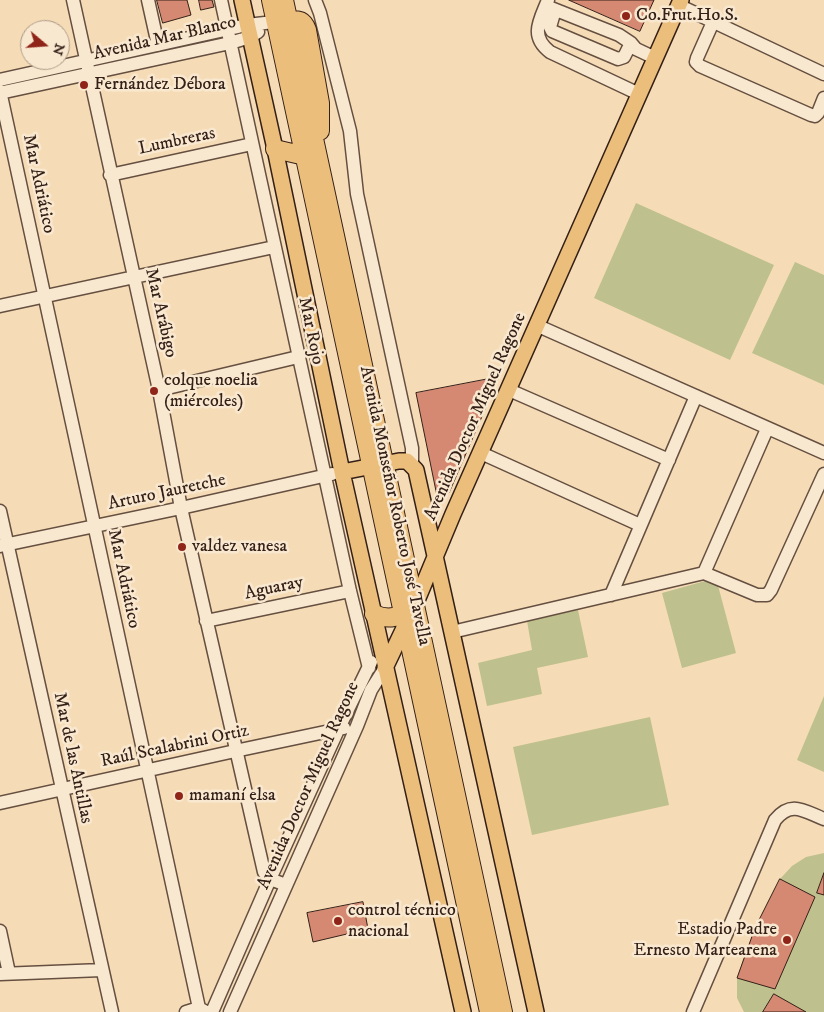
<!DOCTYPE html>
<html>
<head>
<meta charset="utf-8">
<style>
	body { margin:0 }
	#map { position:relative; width:824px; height:1012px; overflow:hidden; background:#f6dcb6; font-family:"IM FELL DW Pica",serif }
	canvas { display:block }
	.north { position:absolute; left:20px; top:20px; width:50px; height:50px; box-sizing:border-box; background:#f9e8d0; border:1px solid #ab9886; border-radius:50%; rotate:108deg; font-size:14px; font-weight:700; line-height:20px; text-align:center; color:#352018 }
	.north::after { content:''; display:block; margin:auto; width:18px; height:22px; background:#8f2418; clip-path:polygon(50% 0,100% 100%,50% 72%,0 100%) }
</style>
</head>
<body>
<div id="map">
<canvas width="824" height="1012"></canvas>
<div class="north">N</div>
</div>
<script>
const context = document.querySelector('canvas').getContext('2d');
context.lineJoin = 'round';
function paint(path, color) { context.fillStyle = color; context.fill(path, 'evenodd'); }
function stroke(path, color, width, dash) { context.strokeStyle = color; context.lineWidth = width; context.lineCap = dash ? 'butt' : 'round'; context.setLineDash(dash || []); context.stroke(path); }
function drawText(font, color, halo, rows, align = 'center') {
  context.font = font + ' "IM FELL DW Pica",serif'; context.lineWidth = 5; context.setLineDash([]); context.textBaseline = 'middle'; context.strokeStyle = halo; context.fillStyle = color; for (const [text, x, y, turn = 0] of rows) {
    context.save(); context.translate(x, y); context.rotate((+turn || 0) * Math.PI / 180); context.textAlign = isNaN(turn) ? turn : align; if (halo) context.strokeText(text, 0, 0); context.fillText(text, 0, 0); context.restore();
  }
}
const green = new Path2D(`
	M636,203L774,265L730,360L594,298Z
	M795,262L824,275V385L752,353Z
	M716,578L736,653L682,668L662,593Z
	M578,610L588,657L537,668L542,694L487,706L478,663L532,650L527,621Z
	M824,696V772L797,760Z
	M650,717L669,805L532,835L513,747Z
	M824,853V1012H744L737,998V978L745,953L767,903L780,879L792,866L806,857Z`);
const building = new Path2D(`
	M157,0H187L191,15L163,23Z
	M199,0H212L214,7L201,10Z
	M569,0H654L640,31Z
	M499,377L449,493L437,496L416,393Z
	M824,873V895L817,893Z
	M780,879L815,897L775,989L737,978L755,928Z
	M363,902L368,929L313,942L307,913Z
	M774,994L806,1012H763Z`);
const minor = new Path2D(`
	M73,0L159,390L181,508L264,872L270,879L286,885
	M148,0L158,45
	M221,0L350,591L369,668
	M315,0L320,13L350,131L357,194L412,448V465
	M548,0C540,20 529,36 550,52L639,94
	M678,5L824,74
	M546,6L619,35L631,43L636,49L655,58
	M555,10L550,27L552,31L618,59L624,57L631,43
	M713,22L697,58L696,62L700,66L811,115L815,116L818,113L824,98
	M0,80L247,25L283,21
	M0,91L199,1008L206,1012
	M0,93L230,43L250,37L258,32
	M110,175L252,144
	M0,306L274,247
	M536,325L824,453
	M159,390L298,357
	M509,390L669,460
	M481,453L640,525
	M0,511L112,1012
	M0,546L181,508L332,474
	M704,573L767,429
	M611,595L696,396
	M206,621L350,591
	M452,632L704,573L757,595H767L771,590L824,474
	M0,803L235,751L344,728
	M0,931L9,973
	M0,974L102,970
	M186,1012L199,1008
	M212,1012L270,879L338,730L371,662
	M230,1012L357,726L371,690L385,668
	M693,1012L775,820C791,800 804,811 824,819`);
const major = new Path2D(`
	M242,0L275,149L342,472L463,1012
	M342,472L399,461H407L416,470L536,1012
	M385,668L415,605L453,514L681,0`);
const highway = new Path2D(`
	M271,0L489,1012
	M284,0L503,1012
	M288,20C298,20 303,19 307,30L320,103V131
	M275,149L305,156
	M374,614C389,621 400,617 413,607`);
const markers = [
	[626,16,5,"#8f2418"],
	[84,85,5,"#8f2418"],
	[154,391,5,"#8f2418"],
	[182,547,5,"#8f2418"],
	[179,796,5,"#8f2418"],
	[338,921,5,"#8f2418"],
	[787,940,5,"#8f2418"]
];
const poiNames = [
	["Co.Frut.Ho.S.",636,16],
	["Fernández Débora",94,85],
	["colque noelia",164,381],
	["(miércoles)",164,402],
	["valdez vanesa",192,547],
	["mamaní elsa",189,796],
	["control técnico",348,911],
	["nacional",348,932],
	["Estadio Padre",777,930,"right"],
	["Ernesto Martearena",777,951,"right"]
];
const streetNames = [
	["Avenida Mar Blanco",165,39,-13],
	["Lumbreras",177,142,-12],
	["Mar Adriático",38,184,78],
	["Mar Arábigo",160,313,77],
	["Mar Rojo",310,331,78],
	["Avenida Doctor Miguel Ragone",476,417,-66],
	["Arturo Jauretche",167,493,-12],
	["Avenida Monseñor Roberto José Tavella",394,506,78],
	["Mar Adriático",123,579,78],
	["Aguaray",274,589,-12],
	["Raúl Scalabrini Ortiz",175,747,-12],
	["Mar de las Antillas",72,758,78],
	["Avenida Doctor Miguel Ragone",309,786,-66]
];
paint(green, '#bec08d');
paint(building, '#d58872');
stroke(building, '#352018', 1);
stroke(minor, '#654f40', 15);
stroke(major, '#352018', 18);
stroke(highway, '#352018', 20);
stroke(minor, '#f9e8d0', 12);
stroke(major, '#ebbe7b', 15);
stroke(highway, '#ebbe7b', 18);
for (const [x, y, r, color] of markers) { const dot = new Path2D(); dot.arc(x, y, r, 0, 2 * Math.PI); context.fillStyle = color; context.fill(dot); stroke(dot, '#f9e8d0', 2); }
drawText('18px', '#352018', '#f9e8d0', poiNames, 'left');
drawText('18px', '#352018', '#f9e8d0', streetNames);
</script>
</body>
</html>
